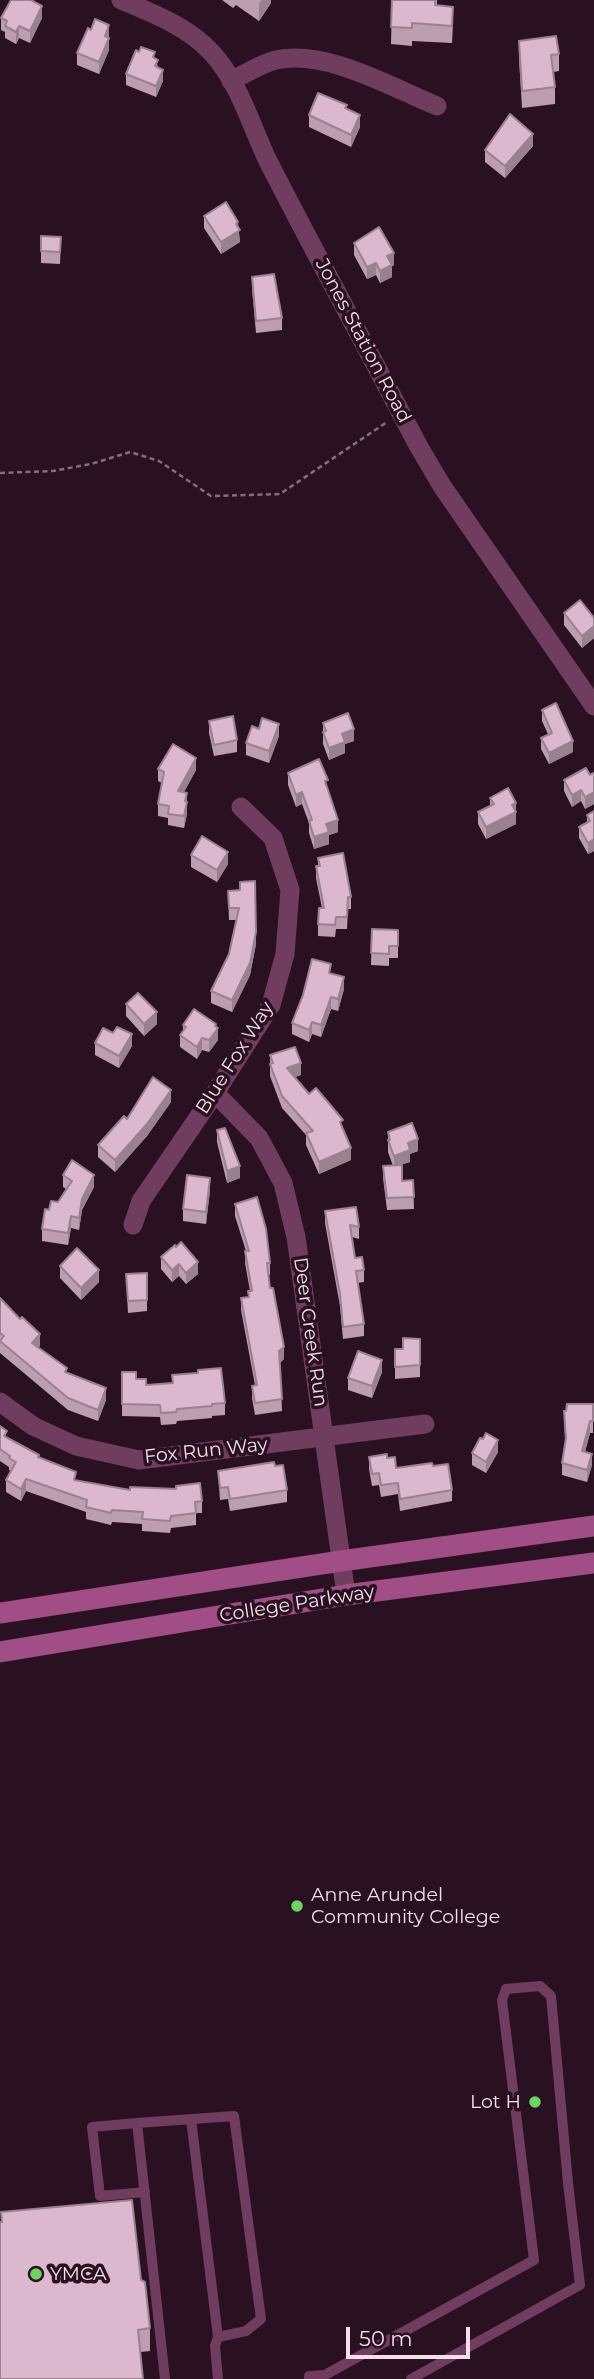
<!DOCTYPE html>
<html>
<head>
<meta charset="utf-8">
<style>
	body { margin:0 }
	#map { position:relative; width:594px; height:2379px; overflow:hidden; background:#2a1122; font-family:Montserrat,sans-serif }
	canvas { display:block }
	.scale { position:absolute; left:346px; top:2327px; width:124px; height:32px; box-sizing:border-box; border:4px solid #f2dfea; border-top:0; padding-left:9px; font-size:21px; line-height:24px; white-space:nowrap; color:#f2dfea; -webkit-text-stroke:5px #2a1122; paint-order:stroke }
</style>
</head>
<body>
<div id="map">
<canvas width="594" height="2379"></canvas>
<div class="scale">50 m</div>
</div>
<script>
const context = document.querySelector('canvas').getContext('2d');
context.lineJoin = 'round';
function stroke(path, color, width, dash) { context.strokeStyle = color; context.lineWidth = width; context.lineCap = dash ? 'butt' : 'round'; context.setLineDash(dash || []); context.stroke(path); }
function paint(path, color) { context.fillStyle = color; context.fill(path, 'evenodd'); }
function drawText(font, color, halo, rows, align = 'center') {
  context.font = font + ' Montserrat,sans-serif'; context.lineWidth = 7; context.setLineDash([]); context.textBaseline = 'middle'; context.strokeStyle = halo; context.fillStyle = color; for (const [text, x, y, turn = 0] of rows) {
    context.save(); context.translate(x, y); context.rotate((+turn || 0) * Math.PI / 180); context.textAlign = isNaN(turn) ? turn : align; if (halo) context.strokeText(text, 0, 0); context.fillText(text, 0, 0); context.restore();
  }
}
const path = new Path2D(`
	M0,473L53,471L91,464L130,452L159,461L211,496L280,494L387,422`);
const lane = new Path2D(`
	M191,2119L218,2337L215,2346L218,2379
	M137,2123L92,2127L100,2196L145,2192
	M165,2379L137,2123L234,2116L261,2319L246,2331L218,2337
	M309,2379V2376L325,2375L534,2260L502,2000L506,1989L540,1986L551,1996L568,2183L580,2285L411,2379`);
const street = new Path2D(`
	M121,0C152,13 189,27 212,53C239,82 251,126 268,161C317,257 369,352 419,447L442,486L594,706
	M231,81C245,74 260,64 276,60C326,49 391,87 437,106
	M215,1093L259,1138L283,1183L296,1237L346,1595
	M133,1225L141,1201L215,1093L271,1005L285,954L290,890L273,838L241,807
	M0,1402L33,1426L76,1446L139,1460L425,1424`);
const secondary = new Path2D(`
	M0,1613L341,1561L594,1526
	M0,1652L346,1595L594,1563`);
const wall = new Path2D(`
	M222,0H271V3L259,21L236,5L233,8Z
	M392,0H437V5L453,24L452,43L412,41V46L391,44Z
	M1,18H42L30,43L19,38L16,44L5,38V32L1,30Z
	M109,37V50L99,74L77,65V53Z
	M519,41L559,54V71L553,72L555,87V104L522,108L519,58Z
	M155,58L163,81L156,97L126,85V74Z
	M347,109L360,127L351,147L309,127V115Z
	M533,146L505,178L485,162V150Z
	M204,216L238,228L240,242L221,254L204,228Z
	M41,236L61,237L60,264L41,263Z
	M354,243L394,265L392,266V277L380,283L376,275L367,279L354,255Z
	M252,277L282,318V330L256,333L252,288Z
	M564,613L594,618V638L582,648L564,625Z
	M542,710L573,752L549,764L541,749V738L548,734L542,721Z
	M209,721L237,740V752L214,756L209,733Z
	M323,723L354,741L345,744V753L329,760L323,744Z
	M259,729L279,736L269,763L246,755V743Z
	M158,769L196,770L184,792L187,793V814L184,828L168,825V818L158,816V804L162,783L158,781Z
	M288,773L328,791L338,832L329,835V844L314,849L309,833V823L302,804L296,807L288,785Z
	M590,775H594V804L585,809L581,801L572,807L564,791V780Z
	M490,798L516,803V824L486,839L478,824V812L490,806Z
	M594,811V851L588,854L579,838V827L587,823V815Z
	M191,855L228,864L217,882L191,867Z
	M318,858L351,897V909H348L347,929H336L335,937L318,936V924L322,908L316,878V866H318Z
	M240,890L256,944L250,975L232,1012L211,1003V991L229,954L236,920H229L228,891Z
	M372,929L398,930V958H389V966L371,965Z
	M331,974L344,989L338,1011L331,1009L321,1037L312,1034L309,1042L292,1034V1023Z
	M126,1004L157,1024L144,1036L126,1016Z
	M183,1025L216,1027L218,1040L209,1052L202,1050L197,1059L180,1047V1035L183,1031Z
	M95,1043L132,1046L119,1068L95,1055Z
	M270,1055L301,1075L295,1077L309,1094L343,1129L351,1160L319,1174L306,1145V1135L282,1108L270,1076Z
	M171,1102L147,1136L115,1172L98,1157V1145L127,1119Z
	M217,1130L240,1178L227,1183L217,1142Z
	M388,1132L418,1151L410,1154V1162L400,1165L402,1181L413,1180L414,1209L387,1210L383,1178V1166H393L388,1152Z
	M63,1175L94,1187L82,1210L79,1230L71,1228L68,1245L42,1241V1229L49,1210L58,1202L66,1189L63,1187Z
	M210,1190L206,1224L183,1221V1209Z
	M235,1204L270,1263V1275H268L284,1359L280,1363L282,1411L255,1415L252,1398V1386L255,1385L241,1310V1298L248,1297V1291H250L245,1263L246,1251L235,1216Z
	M325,1211L359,1227V1239L352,1237L355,1258L364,1270V1282L357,1283L364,1324V1336L343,1339L340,1306L325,1223Z
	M176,1247L198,1274L186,1284L179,1276L172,1282L161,1269V1257Z
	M60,1266L99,1282L81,1300L60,1278Z
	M147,1273V1311L128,1313L126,1274Z
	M0,1298L40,1346L38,1348L67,1373L106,1400L98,1421L68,1410L0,1353Z
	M420,1339V1377L395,1379V1349H403Z
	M122,1372L146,1385L172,1383V1375L225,1403V1415L212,1416V1418L177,1421L176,1424L161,1425L160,1417L122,1416Z
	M382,1372L372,1398L348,1390V1378Z
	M593,1404V1433H590L585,1452L592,1465L587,1482L562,1475V1463L565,1441L564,1411Z
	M0,1426L7,1438L76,1481L202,1501V1513H196V1525L171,1528L170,1533L142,1531V1524L112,1522L111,1525L86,1519V1512L26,1491L21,1501L6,1492V1480L11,1471L9,1470V1467L0,1461Z
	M483,1439L498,1452L486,1473L472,1465V1453Z
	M369,1457L387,1458L396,1468L433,1466L452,1490V1501L400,1511L398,1494L381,1497L379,1485L372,1486L369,1469Z
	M275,1466L287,1490V1502L230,1511L228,1499L220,1500L218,1471Z
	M1,2212L141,2280L150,2328V2351L140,2352L1,2222Z`);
const shadedWall = new Path2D(`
	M262,0H271V3L259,21V3Z
	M42,6V18L30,43V31Z
	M109,25V50L99,74V62L105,36Z
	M19,26V38L16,44V32Z
	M163,70V81L156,97V86Z
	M360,115V127L351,147V135Z
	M533,134V146L505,178V166Z
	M238,222L240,242L221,254V242Z
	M394,253V265L392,266V277L380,283V271L387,256Z
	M376,263V275L367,279V267Z
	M594,626V638L582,648V636Z
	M279,724V736L269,763V751Z
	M354,729V741L345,744V753L329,760V748L342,734Z
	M573,741V752L549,764V753Z
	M196,758V770L178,803V791Z
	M581,790V801L572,807V795Z
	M302,792V804L296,807V795Z
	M594,792V804L585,809V797Z
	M187,793V814L184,828L185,801Z
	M516,803V824L486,839V827L512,805Z
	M338,820V832L329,835V844L314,849V837L326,824Z
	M594,839V851L588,854V843Z
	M228,852V864L217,882V870Z
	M256,932V944L250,975L232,1012V1000Z
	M344,977V989L338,1011V999Z
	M331,997V1009L321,1037V1025Z
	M157,1012V1024L144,1036V1024Z
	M312,1022V1034L309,1042V1030Z
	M216,1024V1030L218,1028V1040L209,1052V1040Z
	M132,1034V1046L119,1068V1056Z
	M202,1038V1050L197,1059V1047Z
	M301,1063V1075L287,1080V1068Z
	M171,1090V1102L147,1136L115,1172V1160Z
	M418,1139V1151L410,1154V1162L394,1167V1156L408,1143Z
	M351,1148V1160L319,1174V1162Z
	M240,1166V1178L227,1183V1171Z
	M94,1175V1187L82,1210L79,1230V1218L82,1199Z
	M210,1178V1190L206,1224V1212Z
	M71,1216V1228L68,1245V1233Z
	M198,1262V1274L186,1284V1273Z
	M179,1264V1276L172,1282V1270Z
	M99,1270V1282L81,1300V1288Z
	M40,1334V1346L32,1355V1343Z
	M284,1347V1359L279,1363V1351Z
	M382,1360V1372L372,1398V1386Z
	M106,1388V1400L98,1421V1410Z
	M590,1421V1433L582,1463V1451Z
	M498,1440V1452L486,1473V1462Z
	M592,1454V1465L587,1482V1470Z
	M26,1479V1491L21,1501V1489Z`);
const building = new Path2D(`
	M11,0H31L42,6L30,31L19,26L16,32L5,26L7,21L1,18Z
	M392,0H435V5L453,7L452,26L412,23V28L391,27Z
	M95,19L109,25L105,36L109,38L99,62L77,53L88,28L91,30Z
	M556,36L559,54L551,55L555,87L522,91L519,41Z
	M141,47L155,52L153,57L158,60L155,66L163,70L156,86L126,74L136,50L139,52Z
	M318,93L347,105L345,108L360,115L351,135L309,115Z
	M510,114L533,134L505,166L485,150Z
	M226,202L238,222L236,224L240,230L221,242L204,216Z
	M379,227L394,253L387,256L392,265L380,271L376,263L367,267L354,243Z
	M41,236L61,237L60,252L41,251Z
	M274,274L282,318L256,321L252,277Z
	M580,600L594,618V626L582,636L564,613Z
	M556,703L573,741L549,753L541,738L552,733L542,710Z
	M348,713L354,729L342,734L345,742L329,748L323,732L326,731L323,723Z
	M233,716L237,740L214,745L209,721Z
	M262,718L279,724L269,751L246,743L252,726L259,729Z
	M173,744L196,758L178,791L187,793L185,801L187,802L184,816L168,814L169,806L158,804L164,772L158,769Z
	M319,759L328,780L325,781L338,820L326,824L329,832L314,837L309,821L312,820L302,792L296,795L288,773Z
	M586,768L590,775L593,773L594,775V792L585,797L581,790L572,795L564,780Z
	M508,788L516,803L512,805L516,812L486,827L478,812L494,804L490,798Z
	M594,811V839L588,843L579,827L590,821L587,815Z
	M202,836L228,852L217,870L191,855Z
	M343,853L351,897H348L347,917H336L335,925L318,924L319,908H324L316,866H320L318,858Z
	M255,881L256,932L250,963L232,1000L211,991L229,954L239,908H229L228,891L240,890V882Z
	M372,929L398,930V946H389V954L371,953Z
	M312,959L331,964L329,973L344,977L338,999L331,997L321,1025L312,1022L309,1030L292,1023L303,995Z
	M138,993L157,1012L144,1024L126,1004Z
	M194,1009L216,1024L215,1026L218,1028L209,1040L202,1038L197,1047L180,1035L186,1027L183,1025Z
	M117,1027L132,1034L119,1056L95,1043L103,1028L113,1033Z
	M295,1047L301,1063L287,1068L309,1094L316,1088L343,1120L340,1122L351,1148L319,1162L306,1133L313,1131L282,1096L270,1064L273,1063L270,1055Z
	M153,1077L171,1090L147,1124L115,1160L98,1145L124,1116L127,1119Z
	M412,1123L418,1139L408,1143L410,1150L394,1156L388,1140H390L388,1132Z
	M225,1128L240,1166L227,1171L217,1130Z
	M72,1160L94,1175L82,1199L79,1218L71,1216L68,1233L42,1229L45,1209L49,1210L51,1201L58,1202L72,1181L63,1175Z
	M402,1165V1181L413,1180L414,1197L387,1198L383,1166Z
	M187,1175L210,1178L206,1212L183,1209Z
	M257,1197L266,1229L270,1263H267L270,1288H273L284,1347L279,1351L282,1399L255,1403L252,1386L257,1385L241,1298L249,1297L248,1291H252L245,1251H249L235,1204Z
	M356,1207L359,1227L350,1225L355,1258L362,1257L364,1270L356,1271L364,1324L343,1327L340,1294L325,1211Z
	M181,1242L198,1262L186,1273L179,1264L172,1270L161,1257L175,1245L176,1247Z
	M77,1248L99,1270L81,1288L60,1266Z
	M147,1273V1300L128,1301L126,1274Z
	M0,1298L20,1319L22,1317L40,1334L32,1343L67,1368L65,1372L106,1388L98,1410L68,1398L0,1341L4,1336L0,1333Z
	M403,1338L420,1339V1365L395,1367V1349H403Z
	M358,1351L382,1360L372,1386L348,1378Z
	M221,1368L225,1403L212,1404V1406L177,1409L176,1412L161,1413L160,1405L122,1404V1372H136V1379H146V1385L173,1383L172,1375L198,1373V1370Z
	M567,1404H593V1421H590L582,1451L592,1454L587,1470L562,1463L566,1438L564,1411H566Z
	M0,1426L7,1431L4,1436L39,1455L38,1457L76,1472L74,1480L130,1490V1487L176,1489V1486L200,1483L202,1501L195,1502L196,1513L171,1516L170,1521L142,1519L143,1512L112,1510L111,1513L86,1507L87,1500L26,1479L21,1489L6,1480L16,1462L9,1458L10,1456L0,1449Z
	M486,1433L498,1440L486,1462L472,1453L480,1438L483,1439Z
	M387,1454V1458L395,1457L396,1468L432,1463L433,1466L448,1464L452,1490L400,1499L398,1483L381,1485L379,1473L372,1474L369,1457Z
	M274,1462L275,1466L283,1465L287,1490L230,1499L228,1487L220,1488L218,1471Z
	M132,2200L141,2280L145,2282L150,2328L138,2330L143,2379H0V2222H2L1,2212Z`);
const markers = [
	[297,1906,7,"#6dd361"],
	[535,2102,7,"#6dd361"],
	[36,2274,7,"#6dd361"]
];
const streetNames = [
	["Jones Station Road",363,341,62],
	["Blue Fox Way",235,1058,-58],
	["Deer Creek Run",310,1332,82],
	["Fox Run Way",206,1451,-6],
	["College Parkway",297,1604,-9]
];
const poiNames = [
	["Anne Arundel",311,1895],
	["Community College",311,1917],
	["Lot H",521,2102,"right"],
	["YMCA",50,2274]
];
stroke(path, '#846d7c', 2.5, [5, 3.5]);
stroke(lane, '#703d5f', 10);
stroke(street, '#703d5f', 19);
stroke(secondary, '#a04e85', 21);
paint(wall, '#bc9eb0');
paint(shadedWall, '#998190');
paint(building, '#dbb8cd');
stroke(building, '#998190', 2);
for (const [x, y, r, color] of markers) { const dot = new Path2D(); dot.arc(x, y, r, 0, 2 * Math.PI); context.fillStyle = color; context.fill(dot); stroke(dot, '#2a1122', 2.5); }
drawText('19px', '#f2dfea', '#2a1122', streetNames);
drawText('19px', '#f2dfea', '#2a1122', poiNames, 'left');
</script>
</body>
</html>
